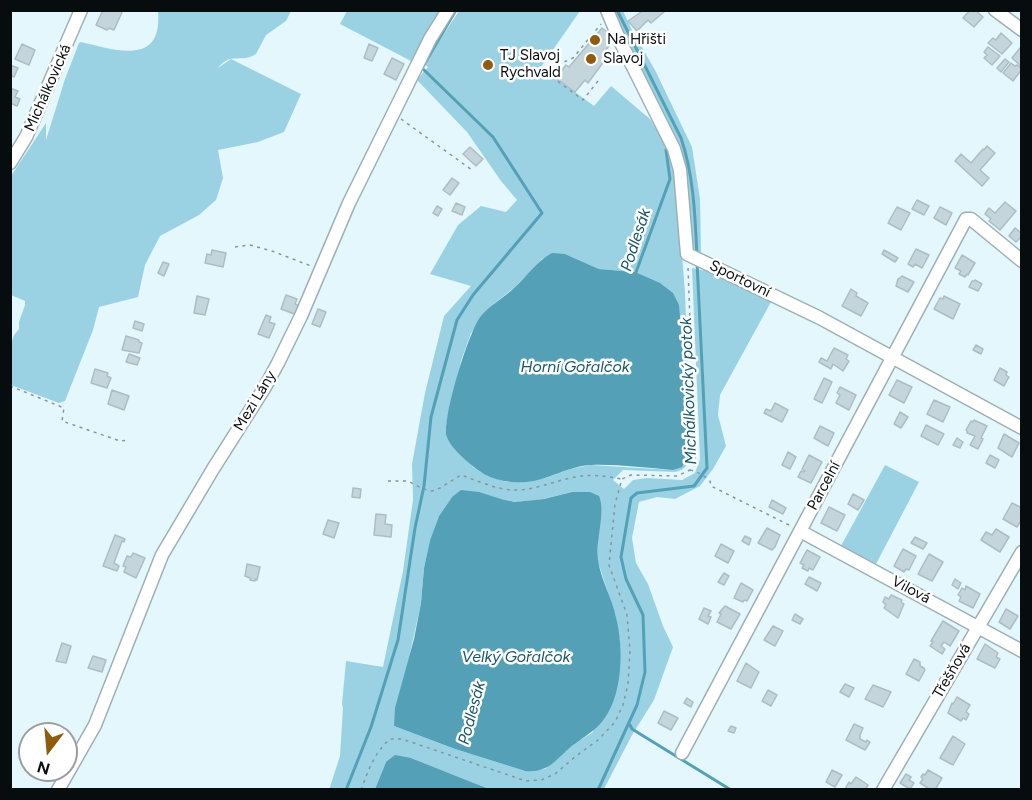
<!DOCTYPE html>
<html>
<head>
<meta charset="utf-8">
<style>
	body { margin:0 }
	#map { position:relative; width:1032px; height:800px; overflow:hidden; background:#e4f7fd; font-family:Figtree,sans-serif }
	canvas { display:block }
	.frame { position:absolute; inset:0; border:12px solid #070d0f; pointer-events:none }
	.north { position:absolute; left:18px; top:722px; width:60px; height:60px; box-sizing:border-box; background:#fff; border:2px solid #9c9e9f; border-radius:50%; rotate:196deg; font-size:16px; font-weight:700; line-height:24px; text-align:center; color:#070d0f }
	.north::after { content:''; display:block; margin:auto; width:21px; height:27px; background:#905b0e; clip-path:polygon(50% 0,100% 100%,50% 72%,0 100%) }
</style>
</head>
<body>
<div id="map">
<canvas width="1032" height="800"></canvas>
<div class="frame"></div>
<div class="north">N</div>
</div>
<script>
const context = document.querySelector('canvas').getContext('2d');
context.lineJoin = 'round';
function paint(path, color) { context.fillStyle = color; context.fill(path, 'evenodd'); }
function stroke(path, color, width, dash) { context.strokeStyle = color; context.lineWidth = width; context.lineCap = dash ? 'butt' : 'round'; context.setLineDash(dash || []); context.stroke(path); }
function drawText(font, color, halo, rows, align = 'center') {
  context.font = font + ' Figtree,sans-serif'; context.lineWidth = 5; context.setLineDash([]); context.textBaseline = 'middle'; context.strokeStyle = halo; context.fillStyle = color; for (const [text, x, y, turn = 0] of rows) {
    context.save(); context.translate(x, y); context.rotate((+turn || 0) * Math.PI / 180); context.textAlign = isNaN(turn) ? turn : align; if (halo) context.strokeText(text, 0, 0); context.fillText(text, 0, 0); context.restore();
  }
}
const green = new Path2D(`
	M158,11H291L286,21L266,35L256,54C241,64 231,51 218,68L231,59L301,94L284,132L258,142L218,150L223,178L216,200L199,215L160,236L145,265L138,297L99,307L93,330L65,401L59,403L11,385V344L14,335L19,329V322L25,305V301L11,295V176L46,123V140L65,79L79,43L81,42C115,50 163,67 158,11Z
	M347,11V10L439,11L411,61L340,24Z
	M459,11H580L541,67L594,106L611,86L650,119L671,153L676,178L685,293L691,453C688,464 686,470 675,472L623,470L613,480L624,489L633,480L647,478L682,480L695,473L700,459L692,268L711,272L771,302L720,395L718,415L726,446L713,469L700,486L675,499L657,497L639,502L632,538L636,563L648,584L663,626L673,647L654,700L632,735L604,789H489L411,758L386,762L375,789L329,790L340,756L343,708L342,704L346,661L383,667L403,571L413,500L412,464L425,393L444,316L471,286L430,274L458,225L481,206L506,212L517,200L501,181L467,132L417,80L428,67L424,64ZM565,254L599,269L635,272L686,389L687,445L685,461L673,470L591,465L570,469L546,478L507,482L488,476L473,467L446,425L461,361L471,333L495,303L515,287L542,259ZM572,492L598,539L597,559L616,617L620,643V665L617,687L592,733L578,741L545,769L525,771L455,749L394,726L421,603L424,568L430,540L439,516L452,497L501,499L516,502L544,499Z
	M612,11H623L631,28L656,72L692,147L700,199L701,253L691,247L680,149Z
	M885,465L919,482L876,564L841,546Z`);
const water = new Path2D(`
	M552,253L565,254L599,269L635,272L660,283L673,293L679,305L686,389L687,445L685,461L682,467L673,470C647,468 617,464 591,465C575,466 562,472 548,477C529,484 508,484 490,477C478,472 451,450 447,437C441,421 469,330 481,316C490,305 505,297 515,287C528,275 537,261 552,253Z
	M461,490L479,492L501,499L515,502L544,499L572,492H590L599,496C606,512 595,541 598,560C601,580 612,598 616,617C624,649 623,698 601,723C592,733 582,738 572,746C555,760 549,773 525,771L455,749L394,726L395,708L414,639L421,603L424,568L430,540L439,516L452,497Z
	M395,755L411,758L489,789H375L386,762Z`);
const stream = new Path2D(`
	M617,10L681,138C694,176 695,217 697,256
	M635,275L670,179L666,150L670,146
	M630,725L632,729L731,790
	M346,790L371,727L398,640L415,528L424,486L431,417L457,320L473,295L542,213L493,137L422,68L456,10
	M598,790L637,705L645,672L643,615L626,579L621,557L631,498L637,493L694,486L707,468L697,262`);
const building = new Path2D(`
	M103,10H123L114,30L109,28L107,30L96,25Z
	M641,10H662L664,12L651,23L648,20L637,31L628,21L641,12Z
	M970,10H975L983,17L974,27L963,18Z
	M602,28L612,36L609,39L612,42L606,50L610,53L588,83L585,80L575,92L556,78L566,65L569,67Z
	M1001,33L1012,43L1002,54L988,43L993,38L996,40Z
	M22,44L35,50L29,65L15,59Z
	M369,44L378,48L372,61L364,58Z
	M988,47L1000,56L992,65L984,58L987,55L984,52Z
	M1020,48L1022,49V67L1012,58Z
	M392,58L404,64L396,80L384,74Z
	M1005,59L1009,62L1001,72L997,68Z
	M1011,63L1015,66L1017,65L1022,69L1013,81L1003,73Z
	M10,65L18,68L14,77L10,75Z
	M10,88L18,91L15,97L20,99L17,106L10,103Z
	M987,146L995,153L980,170L989,178L982,186L955,161L961,154L971,163L983,149L984,150Z
	M470,147L483,159L476,166L463,154Z
	M452,178L459,183L450,195L443,190Z
	M917,200L929,206L924,215L912,209Z
	M1005,202L1016,211L1000,230L989,221L991,219L985,214L989,208L995,213Z
	M456,203L465,207L462,215L452,211Z
	M437,206L442,209L438,216L433,213Z
	M897,207L910,213L901,230L888,223Z
	M940,207L952,213L946,225L934,218Z
	M1015,228L1020,232L1022,229V239L1020,238L1016,242L1009,236Z
	M916,249L929,255L922,268L915,264L913,267L908,264Z
	M212,250L226,253L223,267L205,263L207,254L211,255Z
	M884,250L898,258L895,262L882,254Z
	M962,255L975,263L968,275L967,274L965,277L959,274L961,271L955,268Z
	M163,262L169,264L164,276L158,273Z
	M902,276L914,282L908,292L896,286L898,279L900,278Z
	M975,280L982,284L978,291L969,287L972,281H974Z
	M851,289L857,293L856,296L868,303L861,316L842,306Z
	M286,295L297,299L295,304L300,306L297,315L281,309Z
	M197,296L209,299L205,315L194,313Z
	M944,296L960,304L953,319L934,309L940,298L943,299Z
	M318,309L326,312L320,327L312,324Z
	M266,315L271,317L269,322L275,324L269,338L258,334Z
	M135,321L144,324L142,331L133,328Z
	M126,336L139,340V342L142,343L139,353L122,350Z
	M976,345L983,349L981,354L973,350Z
	M834,348L848,355L846,359L849,361L843,371L833,364L831,369L819,362L821,358L827,361Z
	M129,354L140,358L137,365L126,362Z
	M1000,368L1007,372L1006,375L1009,377L1004,386L994,380Z
	M95,369L108,373L107,376L111,378L107,388L91,383Z
	M824,378L832,382L822,403L814,399Z
	M897,380L912,387L904,403L889,395Z
	M840,387L856,395L849,410L836,403L840,395L837,393Z
	M112,390L129,396L124,410L108,404Z
	M934,400L950,407L943,422L927,414Z
	M775,403L788,410L782,422L764,413L766,409L771,411Z
	M900,412L908,417L901,428L894,424Z
	M974,420L987,426L981,438L983,439L978,449L970,445L975,436L967,433V431L966,430L971,421L973,422Z
	M926,425L944,434L938,445L921,436Z
	M820,426L834,433L828,446L814,438Z
	M1004,434L1019,443L1012,457L998,448Z
	M957,438L963,442L960,448L953,445Z
	M788,452L796,457L790,469L782,465Z
	M809,455L822,462L811,483L798,477L801,471L804,472L805,471L802,469Z
	M990,455L999,460L995,468L986,463Z
	M353,488L361,489L360,498L352,497Z
	M853,494L864,500L858,510L848,504Z
	M772,500L786,508L783,514L769,507Z
	M1012,503L1022,508V519L1017,527L1003,519Z
	M829,507L845,515L837,531L821,523Z
	M376,514L386,515L385,524L392,525L391,537L374,535Z
	M328,520L339,523L334,538L323,534Z
	M767,528L780,535L775,547L772,550L758,543Z
	M996,529L1009,537L1000,552L981,540L986,532L992,535Z
	M115,535L125,539L124,542L122,541L114,563L119,566L117,571L103,566Z
	M745,536L751,539L749,545L742,541Z
	M915,537L927,543L923,549L911,543Z
	M721,544L734,551L728,563L715,556Z
	M903,549L916,556L909,570L906,569L904,572L894,566Z
	M807,550L820,557L813,570L809,568L808,571L802,568L804,565L800,563Z
	M133,553L145,558L136,578L124,572L126,567L123,566L127,556L131,557Z
	M929,554L943,562L932,581L918,574Z
	M247,564L260,567L257,580L255,579V581L250,580V578L245,576Z
	M724,573L729,576L724,585L718,582Z
	M809,577L821,583L817,591L805,584Z
	M955,579L961,583L958,589L952,585Z
	M741,583L753,590L747,601L744,600L743,602L734,598Z
	M966,586L980,594L973,608L959,601L961,597L958,595L962,588L965,590Z
	M891,595L902,600L901,602L904,604L898,618L884,608L886,605L883,602L885,597L889,599Z
	M725,606L740,614L731,629L717,622L721,614L719,613Z
	M704,608L711,611L708,616L711,617L708,624L699,619Z
	M1006,609L1018,616L1010,629L999,622Z
	M795,614L803,619L800,624L792,620Z
	M943,621L959,631L950,646L944,642L941,646L945,649L942,654L930,646L933,642L931,641Z
	M773,626L783,631L775,646L764,640Z
	M62,643L71,646L66,663L56,661Z
	M985,644L998,653L996,657L1000,659L995,668L977,659Z
	M93,656L106,660L102,672L88,668Z
	M914,659L920,662V666L924,668L925,670L919,681L906,674Z
	M746,663L759,672L751,688L737,681Z
	M845,684L854,688L849,697L840,692Z
	M873,685L891,692L883,707L865,699Z
	M768,690L777,695L771,706L762,701Z
	M957,697L970,705L966,712L969,714L966,720L963,718L961,721L948,713L952,703L953,704Z
	M687,698L693,702L691,707L684,703Z
	M664,711L678,718L671,730L658,723Z
	M854,724L863,728L860,735V739L866,742L867,740L870,742L865,750L846,740Z
	M731,726L736,728L734,733L728,731Z
	M953,736L965,744L953,765L940,758Z
	M832,770L842,775L835,787L826,782Z
	M928,770L942,778L935,790H931L920,783L923,779L921,777L923,774L925,775Z
	M906,774L911,777L909,780L914,783L910,789L900,783Z
	M856,777L868,785L865,790L845,789L849,782L851,784Z`);
const path = new Path2D(`
	M598,81L583,100L552,77L564,62L573,58L601,24
	M401,119L472,170
	M235,247L250,245L272,251L311,266
	M10,386L64,408L62,421L120,441L129,440
	M690,470C699,472 704,476 710,481L711,486L789,525
	M388,481H408L423,489L432,491L440,488L461,475C478,481 497,490 515,490C536,490 554,481 575,477C591,474 605,476 622,479
	M361,790C368,771 374,753 390,739H402L526,781L541,780L555,774L576,756L598,740L615,722L623,705L628,684L630,651L627,615L609,565L615,504L622,479L631,475L677,476L690,470L695,458L688,267`);
const minor = new Path2D(`
	M607,10L620,41L674,149L680,170L687,254L820,318L1022,428
	M995,10L1022,30
	M10,163L26,137L81,10
	M800,531L1022,651
	M682,753L966,219H971L1022,261
	M58,790L95,725L162,555L213,469L265,387L278,363L301,316L349,203L430,39L448,10
	M883,790L1022,552`);
const markers = [
	[595,40,6,"#905b0e"],
	[591,59,6,"#905b0e"],
	[488,65,6,"#905b0e"]
];
const poiNames = [
	["Na Hřišti",607,40],
	["TJ Slavoj",500,56],
	["Rychvald",500,73],
	["Slavoj",603,59]
];
const streetNames = [
	["Michálkovická",48,88,-66],
	["Sportovní",740,279,26],
	["Mezi Lány",255,401,-59],
	["Parcelní",824,486,-62],
	["Vilová",911,590,28],
	["Třešňová",952,671,-60]
];
const waterNames = [
	["Podlesák",636,240,-72],
	["Horní Gořalčok",575,367],
	["Michálkovický potok",689,391,-92],
	["Velký Gořalčok",516,657],
	["Podlesák",472,713,-75]
];
paint(green, '#9ad2e3');
paint(water, '#54a1b7');
stroke(stream, '#54a1b7', 3);
paint(building, '#c4d6dc');
stroke(building, '#acbec4', 1.5);
stroke(minor, '#9eb0b6', 15);
stroke(path, '#88959a', 1.5, [3, 4.5]);
stroke(minor, '#fff', 12);
for (const [x, y, r, color] of markers) { const dot = new Path2D(); dot.arc(x, y, r, 0, 2 * Math.PI); context.fillStyle = color; context.fill(dot); stroke(dot, '#fff', 2); }
drawText('15px', '#070d0f', '#fff', poiNames, 'left');
drawText('15px', '#070d0f', '#fff', streetNames);
drawText('italic 16px', '#175767', '#fff', waterNames);
</script>
</body>
</html>
